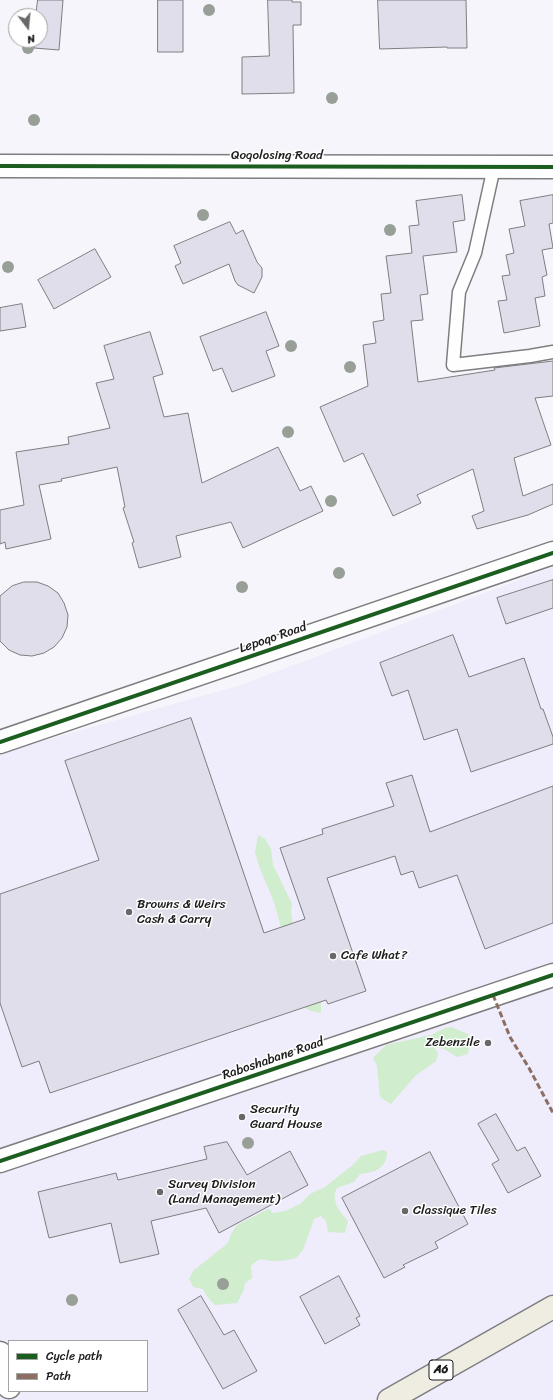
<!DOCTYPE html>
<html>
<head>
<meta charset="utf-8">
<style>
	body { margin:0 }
	#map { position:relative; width:553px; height:1400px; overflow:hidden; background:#f6f5fb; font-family:Sriracha,sans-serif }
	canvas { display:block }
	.legend { position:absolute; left:8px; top:1340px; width:140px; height:52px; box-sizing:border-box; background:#fff; border:1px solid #a4a4a4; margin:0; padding:5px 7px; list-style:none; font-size:12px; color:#1c1c1c }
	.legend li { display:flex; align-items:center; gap:8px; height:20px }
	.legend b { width:20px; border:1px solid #a4a4a4 }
	.north { position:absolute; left:8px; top:8px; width:40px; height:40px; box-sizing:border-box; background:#fff; border:1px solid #a4a4a4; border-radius:50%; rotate:164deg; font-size:11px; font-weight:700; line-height:16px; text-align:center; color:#1c1c1c }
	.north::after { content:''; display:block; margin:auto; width:14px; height:18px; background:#68686a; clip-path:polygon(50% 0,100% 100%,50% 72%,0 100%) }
</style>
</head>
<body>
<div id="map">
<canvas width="553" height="1400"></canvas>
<ul class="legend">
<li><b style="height:5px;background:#1b5e20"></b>Cycle path</li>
<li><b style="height:5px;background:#8d6e63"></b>Path</li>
</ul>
<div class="north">N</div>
</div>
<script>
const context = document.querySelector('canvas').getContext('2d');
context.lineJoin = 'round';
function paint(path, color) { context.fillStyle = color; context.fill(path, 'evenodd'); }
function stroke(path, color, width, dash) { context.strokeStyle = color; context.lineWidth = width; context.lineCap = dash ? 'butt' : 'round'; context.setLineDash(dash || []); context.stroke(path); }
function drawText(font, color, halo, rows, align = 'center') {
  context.font = font + ' Sriracha,sans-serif'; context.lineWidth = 3; context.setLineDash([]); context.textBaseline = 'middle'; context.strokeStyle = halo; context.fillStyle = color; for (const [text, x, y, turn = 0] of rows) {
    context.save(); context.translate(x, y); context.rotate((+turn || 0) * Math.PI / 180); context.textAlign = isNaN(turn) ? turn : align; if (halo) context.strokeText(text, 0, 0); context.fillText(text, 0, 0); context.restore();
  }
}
const built = new Path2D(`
	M553,567V1400H0V753L241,685ZM9,1341H147V1391H9Z`);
const green = new Path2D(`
	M258,835L265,839L271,849L273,865L292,904L291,913L294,930L321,1002V1013L311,1011L303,1007L274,902L259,866L255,852Z
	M451,1027L468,1034L470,1042L468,1054L457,1057L444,1049L434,1047L438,1054L436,1061L415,1076L391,1104L380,1097L377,1066L373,1058L386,1045L431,1035L445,1028Z
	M383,1150L387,1152C386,1169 376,1172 360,1174L354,1182L337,1188C330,1200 340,1212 348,1221L345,1233L328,1232L326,1221L321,1216L314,1219L303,1250L296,1258C290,1259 284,1261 277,1261C265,1263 263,1254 251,1266L252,1278L245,1283L244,1290L237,1303L215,1305L208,1298L203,1289L193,1287L189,1279L193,1271L228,1243L231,1234L237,1225L268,1209L271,1210L272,1213L285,1211L300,1204L310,1194L325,1187L354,1164L361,1156Z`);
const building = new Path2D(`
	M38,0H63L59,50L34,48V40H40V16H36Z
	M158,0H183V52H158Z
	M268,0H292V2H301V25H293L294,93L242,94V57L269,56Z
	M378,0H466L467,48H447V47L380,49Z
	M462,195L465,220L453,222L457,252L423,256L428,294L420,295L423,320L411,321L418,382L495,370L494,368L553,361V396L535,398L551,445L514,458L523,496L553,484V504L528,515L477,529L472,516L484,511L473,469L417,495L421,503L393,516L363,453L344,462L320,407L368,386L363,345L376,343L373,322L384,320L381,294L391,293L386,256L412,253L409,226L419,225L416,201Z
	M553,195V223L549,224L553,248L542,250L547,275L542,277L545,296L535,298L540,326L504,333L498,301L507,300L502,276L510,275L506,255L514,253L509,229L525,226L520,201Z
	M230,222L236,234L243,230L257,262L262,268V277L254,293L238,285L235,281L229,264L183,284L175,266L181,263L174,246Z
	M95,249L111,277L54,309L38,280Z
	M22,304L26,327L0,331V308Z
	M266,312L279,346L266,351L275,376L232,392L222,368L213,371L200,337Z
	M150,332L163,374L153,377L164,417L188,413L202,483L278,447L300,491L311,486L323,511L243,548L231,522L176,536L181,557L139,568L132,543L134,542L123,508L125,507L117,467L61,479L62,481L39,485L51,539L6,549L5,542L0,544V510L24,505L16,452L69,444L68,437L110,428L96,383L114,379L104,346Z
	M553,580V608L506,624L497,598Z
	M24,582H37L48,586L58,593L64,603L68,615L67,627L62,638L54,647L44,653L32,656L20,655L9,650L0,641V596L12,586Z
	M453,635L469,677L524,658L541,709H543L553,737V744L471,772L457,729L424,740L408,690L392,696L380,663Z
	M191,718L264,933L305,919L280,848L323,834L322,829L394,806L386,783L412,775L430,832L553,786V923L485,949L457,875L419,888L413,871L401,875L395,856L327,878L366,991L328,1004L326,1000L50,1093L39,1061L22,1067L0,1003V894L99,860L65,761Z
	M496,1114L517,1151L525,1147L541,1176L508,1193L492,1164L499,1160L478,1124Z
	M227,1142L247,1175L290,1151L308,1185L219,1233L206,1208L151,1221L159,1254L120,1263L111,1223L49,1238L38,1192L116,1173L118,1180L207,1159L204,1147Z
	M430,1152L468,1224L435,1242L438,1248L403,1265L405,1267L384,1278L342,1198Z
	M339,1276L360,1316L356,1318L360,1325L325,1344L300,1297Z
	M201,1296L224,1335L234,1330L257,1371L223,1389L178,1310Z`);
const service = new Path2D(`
	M494,167L475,253L459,292L453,365L530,356L553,352`);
const minor = new Path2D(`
	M0,166L553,167
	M0,742L553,553
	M0,1161L553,975
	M0,1353L9,1387`);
const primary = new Path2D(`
	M389,1400L553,1307`);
const quiet = new Path2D(`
	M493,995L510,1037L529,1068L553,1113`);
const cycleway = new Path2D(`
	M0,166L553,167
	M0,742L553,553
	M0,1161L553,975`);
const trees = [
	[209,10],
	[28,48],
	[332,98],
	[34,120],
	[203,215],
	[390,230],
	[8,267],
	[291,346],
	[350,367],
	[288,432],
	[331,501],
	[339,573],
	[242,587],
	[248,1143],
	[223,1284],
	[72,1300]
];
const markers = [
	[129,912,4,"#68686a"],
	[333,956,4,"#68686a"],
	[488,1043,4,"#68686a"],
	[242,1117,4,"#68686a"],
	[160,1192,4,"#68686a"],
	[405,1211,4,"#68686a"]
];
const shields = [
	[441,1370,24]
];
const shieldNames = [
	["A6",441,1370]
];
const streetNames = [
	["Qoqolosing Road",277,156],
	["Lepoqo Road",273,638,-19],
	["Raboshabane Road",273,1059,-19]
];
const poiNames = [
	["Browns & Weirs",137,905],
	["Cash & Carry",137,920],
	["Cafe What?",341,956],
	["Zebenzile",480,1043,"right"],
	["Security",250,1110],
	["Guard House",250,1125],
	["Survey Division",168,1185],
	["(Land Management)",168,1200],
	["Classique Tiles",413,1211]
];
paint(built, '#efecfb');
paint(green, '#d0edcd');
paint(building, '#e1deeb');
stroke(building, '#7e7e80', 1);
stroke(service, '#7e7e80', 15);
stroke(minor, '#7e7e80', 25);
stroke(primary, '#7e7e80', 25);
stroke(service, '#fefefe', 12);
stroke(minor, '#fefefe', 22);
stroke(primary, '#efece1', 22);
stroke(quiet, '#8d6e63', 3, [6, 3]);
stroke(cycleway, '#1b5e20', 4);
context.fillStyle = '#979f97';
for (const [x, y] of trees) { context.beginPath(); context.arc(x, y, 6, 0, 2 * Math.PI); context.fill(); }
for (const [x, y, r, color] of markers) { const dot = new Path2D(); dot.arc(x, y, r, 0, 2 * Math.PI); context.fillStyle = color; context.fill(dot); stroke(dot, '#fff', 1.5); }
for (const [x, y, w] of shields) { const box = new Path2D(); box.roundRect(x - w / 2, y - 10, w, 20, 3); context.fillStyle = '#fff'; context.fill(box); stroke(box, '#1c1c1c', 1); }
drawText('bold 12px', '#1c1c1c', null, shieldNames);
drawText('13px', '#1c1c1c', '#fff', streetNames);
drawText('13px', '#1c1c1c', '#fff', poiNames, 'left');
</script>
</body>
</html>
